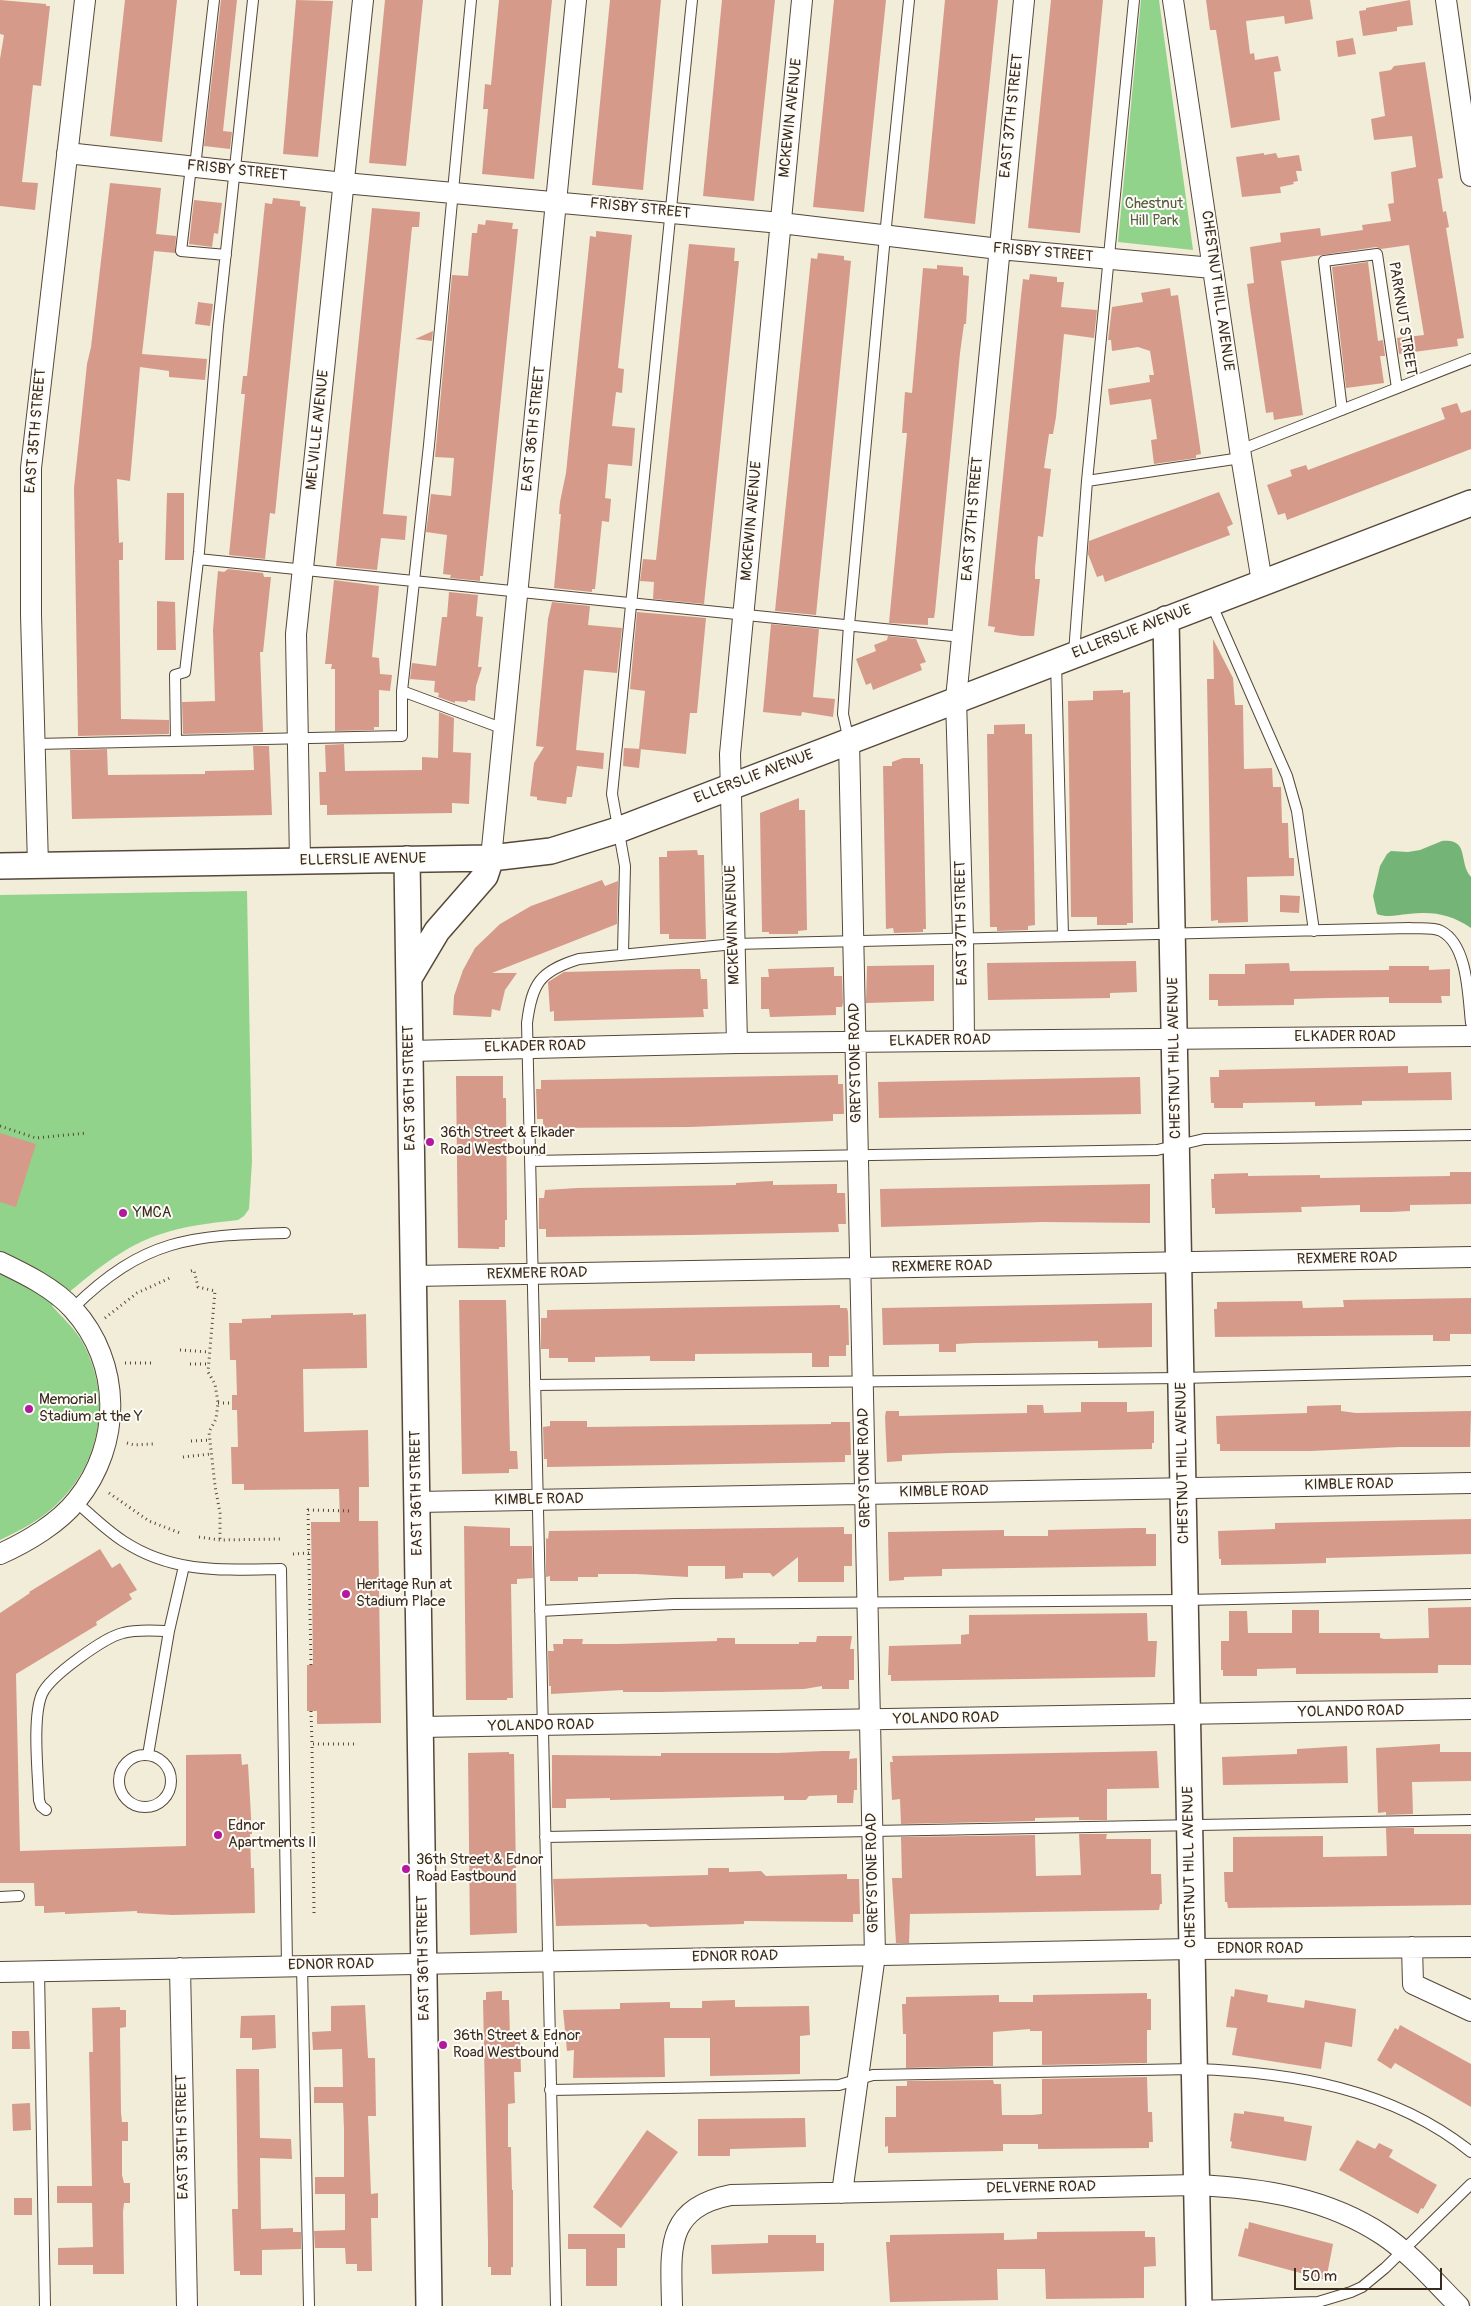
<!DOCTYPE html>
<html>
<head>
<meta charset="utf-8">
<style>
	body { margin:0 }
	#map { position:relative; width:1471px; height:2306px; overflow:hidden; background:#f1edd8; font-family:Pangolin,sans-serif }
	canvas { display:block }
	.scale { position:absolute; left:1294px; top:2268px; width:148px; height:22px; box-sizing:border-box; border:2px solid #3b2a1e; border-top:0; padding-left:6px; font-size:15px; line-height:18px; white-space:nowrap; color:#3b2a1e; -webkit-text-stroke:4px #fdfcf7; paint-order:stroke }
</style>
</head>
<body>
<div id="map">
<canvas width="1471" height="2306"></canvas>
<div class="scale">50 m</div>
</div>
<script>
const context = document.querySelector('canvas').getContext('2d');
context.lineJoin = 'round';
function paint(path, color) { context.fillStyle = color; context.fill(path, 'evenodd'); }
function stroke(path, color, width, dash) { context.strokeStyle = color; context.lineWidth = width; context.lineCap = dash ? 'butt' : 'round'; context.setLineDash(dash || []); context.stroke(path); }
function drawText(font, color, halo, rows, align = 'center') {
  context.font = font + ' Pangolin,sans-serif'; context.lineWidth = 4; context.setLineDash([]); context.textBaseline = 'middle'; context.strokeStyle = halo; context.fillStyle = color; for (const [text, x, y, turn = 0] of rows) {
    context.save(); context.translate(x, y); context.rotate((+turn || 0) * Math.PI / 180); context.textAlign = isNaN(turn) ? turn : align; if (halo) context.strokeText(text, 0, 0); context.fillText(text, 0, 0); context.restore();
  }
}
const green = new Path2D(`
	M1141,0H1159L1193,250L1118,242Z
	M247,891L252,1161L249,1209L244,1216L238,1220C211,1223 183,1226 158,1235C117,1249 85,1280 52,1306C62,1317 72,1326 80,1338C113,1393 103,1462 55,1506C40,1520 19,1531 0,1540V895Z`);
const forest = new Path2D(`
	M1442,841C1470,838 1458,862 1471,877V928C1451,914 1432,911 1408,914C1397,915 1387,918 1377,914L1373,896L1380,866L1387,854L1391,851L1408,852L1420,850Z`);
const building = new Path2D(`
	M0,0L46,4V6H50L41,86L33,85L22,182L38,183L35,210L0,206V59L4,35L0,34Z
	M125,0H177L162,142L110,136Z
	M221,0H237L223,131L232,132L230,149L204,146Z
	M296,0L333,1L318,157L283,154Z
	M385,0H423L406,166L369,163Z
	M499,0H552L534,179L482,174L488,109H483L485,84L491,85Z
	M610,0H661L643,190L592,185Z
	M722,0H775L754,201L703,196Z
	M834,0H886L864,212L813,207Z
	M945,0H998L975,224L924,218Z
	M1051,0H1103L1080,233L1028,228Z
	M1206,0H1310L1313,19L1285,24L1284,16L1246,21L1250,54L1254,53L1255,60L1278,56L1281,71L1274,72V74L1280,120L1231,128L1216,30H1210Z
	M1410,0L1413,25L1397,27V31L1363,36L1359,11L1366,10V8Z
	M1353,38L1356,54L1338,57L1336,41Z
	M1425,62L1443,178L1438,179L1443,212L1446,211L1449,227L1446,228L1464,338L1457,339L1458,346L1399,354L1397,338L1424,335L1409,245L1381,249L1376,247L1281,261L1303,415L1274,420L1273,412L1266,413L1250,307L1247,284L1254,283L1250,247L1281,242L1280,233L1320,228L1321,236L1363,230L1362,225L1391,221L1388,204L1394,203L1391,172L1416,167L1412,136L1374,140L1371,119L1385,116L1379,72L1391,70L1394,66Z
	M1264,153V155L1276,153L1278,158L1299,155L1302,171H1296L1298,181L1293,182L1294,184L1280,187L1281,193L1242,197L1236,157Z
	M110,183L161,188L156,234L176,236L175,253L154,251L142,354L207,359L205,380L169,377V371L140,367L130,481L117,479L119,543L123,542V560H119L121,719L169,720V734L78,736L74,488L87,364L91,347Z
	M273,198L300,201V206L306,207L275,514L270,513L265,559L229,555L245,394H241L243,376H247L265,203L272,204Z
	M194,200L222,203L218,234L214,233L212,247L189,244Z
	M372,208L420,212L419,227H412L383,514L407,516L405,540L381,538L377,570L336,566Z
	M486,220L513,223L512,229H518L483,576H480V581L450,578L451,575L443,574L447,535L426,532L431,494L451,496L454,458L435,457L452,275L468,276L472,233H477L478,224L485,225Z
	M596,231L632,235L618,368L624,369L622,393L616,392L612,426L635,428L632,466L608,464L605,498L611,499L609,522L602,521L595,589H592V592L554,588L561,514H559L560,502L566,473L590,236L596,237Z
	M689,244L735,248L734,261H739L704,604L653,599L654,582L640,581L643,559L656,560Z
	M818,253L844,256V260L851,261L816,615L775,611L811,258L817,259Z
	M1368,262L1378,341L1383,340L1385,356H1380L1384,383L1346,388L1332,267Z
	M937,265L963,267V275L969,276L966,324H964L960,353L935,612L934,618H928V625L889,623L907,433H902L905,392L912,393L923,268L937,269Z
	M1030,274L1057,277V282H1064L1061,307L1097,310L1094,338L1064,334L1056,417L1053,434H1049L1044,468L1051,469L1043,537L1038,536L1035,569V579H1040L1034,636H1021L994,632L995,627L988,626L1021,296L1023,279L1029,280Z
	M1170,288L1171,296L1178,295L1201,454L1196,455V458L1154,464L1151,440L1157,439L1151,399L1110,405L1108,389L1150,382L1149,375H1154L1150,351L1138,347L1112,351L1111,340H1108L1112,307L1143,302L1141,293Z
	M198,302L213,304L210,326L195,324Z
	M433,331L432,341L415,339Z
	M1457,403L1461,413L1471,410V449L1287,520L1285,513L1278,515L1267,485L1292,476L1290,470L1306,465L1308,470L1445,419L1441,408Z
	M1219,492L1233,524L1227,527L1230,535L1105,582L1103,575L1097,577L1088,554L1089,541Z
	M167,493H184V560H165Z
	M228,569L263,573L264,577H271L263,652H260L263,732L183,734L182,702L215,701L213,630L216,592L218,571L224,572Z
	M334,580L379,586L372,657L379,658L380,674L392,675L390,691L379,690V727H374V730L335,731V669H331L332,664H325Z
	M449,592L478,595L476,616L483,617L478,667H482L476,686L475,701L468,700L467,702L455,701V703L438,697L439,693L434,692L435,681L410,679L412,663L436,666L442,617H447Z
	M157,601L175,602L176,650H157Z
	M552,602L590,606L588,625L622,628L617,673L584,670L576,750L604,753L603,769L577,766L572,797H567L566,804L537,800V797L530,796L534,763L544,747L536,746L548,619Z
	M637,612L706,618L697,713H690L686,754L639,749L645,691L630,689Z
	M771,624L819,629L813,697L835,699L833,717L802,712L801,716L763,712Z
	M888,636L916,639L926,662L920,664L922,670L873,690L871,683L866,685L856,659L876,651L874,645L887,640Z
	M1213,639L1233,678L1235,705H1243L1244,769L1272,768L1273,787H1281L1282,823H1288L1289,858H1294V876L1247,877L1248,922L1218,923V920L1211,921L1207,679H1214Z
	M1123,690V693L1130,692L1133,923H1127V925H1097V917H1071L1068,701L1093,700V691Z
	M439,712L454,718L453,752L471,753L469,804L452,803V813L327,815V805H320L319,772H326L325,745L344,744L345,771L422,770V757L438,758Z
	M1025,724V734H1032L1035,925L1028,926V930L997,931V927H990L987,734H994V725Z
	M253,746H269L272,815L72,819L70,750L107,749L108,775L205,774V771L254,770Z
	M624,748L641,749L639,768L623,766Z
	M903,758H920V764H923L926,929H923V932L894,933L893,928L886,929L883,766H892V762Z
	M799,798V810H805L807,930L798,931V934H769V932H762L760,813Z
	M697,850L698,855H704L706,939H669V934H660L659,857H667V851Z
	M602,880L605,886L618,881L617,924L492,973H517L505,990L500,1011L492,1009L491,1017L453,1015L454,996L463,970L475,948L500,924L531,906Z
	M1280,895L1300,896L1299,913L1280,912Z
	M1136,961L1137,992L1110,993V998L988,1000L987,963Z
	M1289,963L1290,971L1389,970V966H1429V970L1450,969V996H1441L1442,1003H1389V997L1329,998L1294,999V1005L1218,1006V1000H1209V974H1245V964Z
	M934,965V1001L866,1003L867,966Z
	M834,967V976H842L843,1003L842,1007H836V1015L770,1017L769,1009H761V977H769L768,969Z
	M684,969H700L701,979H707L708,1009H703L704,1017L554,1021V1011L550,1012L548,982L564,972Z
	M1408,1066V1073L1451,1072L1452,1100L1362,1101V1105L1315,1106V1102L1243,1103V1108H1214V1103H1211L1210,1077H1219V1070Z
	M838,1075V1084H843L844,1114H833V1121L690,1127L543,1128V1119H537L536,1089H541V1080Z
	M456,1076H503V1098H506L507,1220H505V1247H499V1249L458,1248Z
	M1140,1077L1141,1114L879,1118L878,1082Z
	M0,1133L36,1144L16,1207L0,1202Z
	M1450,1172H1471V1204L1410,1205V1211L1391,1212H1360V1205L1301,1207L1302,1212L1215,1214V1208H1212L1211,1179H1214V1174L1248,1173V1176L1320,1175V1178L1450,1176Z
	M773,1181V1185L837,1184V1193H845L846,1224H838L839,1232L690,1235L546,1237V1229H539V1198H544L545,1190L577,1188L736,1185V1183Z
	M1150,1184V1223L1042,1222L881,1227L880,1189Z
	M1471,1298V1334H1450V1341H1433V1335L1215,1337L1214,1309H1217V1302L1302,1301L1303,1308L1344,1307L1343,1300Z
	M459,1300H506L510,1451H517L518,1469H509V1473L462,1474Z
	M1152,1303V1347L1098,1348V1341L974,1343L956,1344V1352H939V1344L883,1345L882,1308Z
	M840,1305V1308H847L848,1312L849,1345H846V1356H829V1367H812V1353L695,1354V1361H650V1356L595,1357V1362H568V1358H549V1349H541V1318H547V1310Z
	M353,1313V1315L366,1314L367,1368L303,1369L304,1432L368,1430L369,1487H359V1521H378L381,1723L317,1724V1711H307V1665H313L311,1522H340L339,1489L244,1490V1484H232L231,1447H238L237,1410H232V1395H237L236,1360H230L229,1323H242V1319L271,1318V1315Z
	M1081,1402H1127V1412L1154,1411V1443H1152V1449L949,1453L902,1455V1461L887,1462L885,1417L886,1411H899V1416L1027,1413V1405H1043L1044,1413L1081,1412Z
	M1341,1405V1411L1356,1413L1471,1411L1470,1447H1400L1310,1451H1220V1444H1217L1216,1416L1307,1413V1406Z
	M550,1421H587V1427L831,1424V1422H850L851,1455H845V1462L547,1467V1459H544L543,1427L550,1426Z
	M1471,1519V1554L1326,1558V1563L1290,1564L1221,1565V1559H1219L1218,1531L1275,1529V1523Z
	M464,1526L510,1528V1546H532L533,1578L517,1579V1584H511L513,1698H507V1700H466Z
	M844,1527V1534H852V1566H844V1582H798V1557L773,1577L770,1573H743V1578L725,1579V1566H688V1577L636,1574H598V1577H578V1581H550V1576L546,1577V1538L548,1539L549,1531Z
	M1135,1528H1146V1534H1156V1566L942,1569V1576L904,1577V1580L889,1581L888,1532L1004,1530V1536H1048V1530Z
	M100,1549L112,1568L120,1563L137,1590L129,1594L132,1599L96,1622L97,1625L16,1674L20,1851L186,1846V1755L241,1754L242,1765L248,1764L252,1834H250L251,1868H254L255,1913L172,1915L137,1913V1911L65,1914V1912L44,1913V1906H35L34,1883H0V1613L30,1593L29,1592Z
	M1471,1607V1665H1438V1673L1296,1674V1668L1257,1669V1676H1223V1670H1221V1641H1229V1611H1247L1248,1633H1292V1610H1319V1633H1380V1638L1384,1639L1429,1638L1428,1608Z
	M1147,1613L1148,1641H1157L1155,1677L891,1681V1675H888L889,1646L961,1644V1635L969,1634V1615Z
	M817,1636H852L850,1649H854V1680H849V1689H822V1686L804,1689L660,1692H623V1690L551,1694V1686H549L548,1651H554L553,1644H563V1639H583L582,1644H618L717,1641V1638H735V1644H799V1642H816Z
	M1440,1744V1752H1471V1781L1412,1782L1413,1814L1386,1815V1812L1378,1813L1376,1748Z
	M1347,1746L1348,1783L1223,1785L1222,1757L1297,1754V1749Z
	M823,1751H850L849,1759L857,1758V1790H854L853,1803H837V1795L809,1796L806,1800H784V1796L610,1800V1798L566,1799V1808H552V1755L661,1756V1753H778Z
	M1157,1751L1159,1788L1107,1789V1820H1079V1817L1035,1818V1821L901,1824L900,1799L892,1800L890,1762H893L892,1756Z
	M509,1752V1754H514L517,1933L470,1935L468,1753Z
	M1386,1828H1414V1834H1471V1905L1228,1908L1227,1902H1225L1224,1872H1233V1837L1323,1836V1857L1387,1856Z
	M1079,1834H1107L1106,1839H1151V1874H1161L1162,1904H1160L1159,1910L910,1914L909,1943H896L892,1878H902L901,1837L1035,1835L1036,1876L1081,1875Z
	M708,1868H729V1872L761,1871L766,1876L847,1874V1879H859L860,1914H853V1922L744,1921V1924L680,1926L650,1927L646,1924L556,1926L553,1879L708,1875Z
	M1235,1989L1268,1995L1267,2002L1304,2008L1305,2000L1356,2009L1352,2047L1325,2042L1321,2069L1232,2055L1237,2028L1226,2027L1231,1996L1234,1997Z
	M502,1991V2000H509L510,2038H520L521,2072H514L515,2103L508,2104V2147H511L512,2190H513V2267H511V2275H491V2267H488V2242L483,2000H486V1992Z
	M1147,1993V1999H1151V2030H1147V2063L1042,2065V2031H1030V2029L993,2032V2066L906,2068V2034H903L902,2004H906V1997L999,1995V2002H1033V1995Z
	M735,2000V2007L809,2006L810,2035L800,2036V2074L710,2076V2038H664L665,2077L573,2078L574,2050L567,2051L563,2010L620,2009V2003L670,2002V2008H702V2001Z
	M365,2005L368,2058H375L376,2116H368L371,2194L378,2193V2218H371L372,2271H357V2264H346L345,2248H315L314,2231L345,2230V2194H315V2177H344V2129L343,2103H314V2087H343L342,2049L313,2050L312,2032L331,2031V2006Z
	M120,2007V2010H126V2027L120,2028L121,2113L122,2122H128V2141H122V2175L124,2183H130V2203H124L123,2212L124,2274H93V2265H58V2248L93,2247L92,2203H57V2186H92L89,2052H93L92,2008Z
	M275,2015L276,2048L252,2050V2038H240L241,2016Z
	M1400,2025L1471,2064V2107L1395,2063L1391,2069L1377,2060L1395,2028L1398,2030Z
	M12,2031H29L30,2049H12Z
	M236,2069H259L260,2138L291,2139L292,2159L260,2158L261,2229L293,2228V2232H301V2249L262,2250V2275H240V2271H234L232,2209H238Z
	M1147,2077L1148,2112H1152L1153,2142H1149V2148L1038,2149V2144H1003V2151L888,2153V2146L885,2147V2117H896V2086H907V2081L993,2080L994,2084H1001L1002,2115H1032L1042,2114V2079Z
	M30,2103L31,2130L13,2131L12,2104Z
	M1244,2111L1284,2117V2121L1312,2126L1306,2161L1231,2148L1232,2142L1230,2141L1234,2113L1244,2114Z
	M805,2118L806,2147L730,2149V2156H698V2119Z
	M647,2130L678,2152L621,2228L593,2207Z
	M1357,2140L1375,2149L1379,2143L1393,2150L1389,2157L1437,2185L1423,2209L1421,2208L1418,2214L1339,2170Z
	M14,2198H32V2215H14Z
	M1249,2222L1333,2244L1326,2280L1238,2256L1245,2228L1248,2229Z
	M1145,2231V2237H1155L1156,2266L1144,2267V2298L1046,2299L1045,2269H997L998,2300L890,2302L886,2242H890V2235L1004,2233V2240L1037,2239V2232Z
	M568,2234H625V2248H617V2286H586V2249H568Z
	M768,2235H816V2243H824V2271L712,2274L711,2245L768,2243Z`);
const path = new Path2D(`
	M0,1126L36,1138L87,1133
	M191,1271L194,1270L198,1287L215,1291L208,1372L215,1384L218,1403L216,1419L209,1432L215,1486L220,1513V1540
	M105,1318L137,1293L172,1277
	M180,1350L209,1352
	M125,1363H152
	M190,1364H208
	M218,1403H232
	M191,1441L210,1440
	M127,1443L134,1445L154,1444
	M183,1457L211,1454
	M109,1493L149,1521L180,1533
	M199,1537L220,1540L280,1539
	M293,1554L309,1553
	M311,1665L308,1510L353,1511
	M311,1711L312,1744
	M314,1913L312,1744H358`);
const service = new Path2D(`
	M214,0L195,167L190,175L181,251L226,255
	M471,0L429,445L402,691L504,729
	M1342,410L1324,261L1377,254L1397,388
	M1240,450L1471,359
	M1087,481L1241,458
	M198,559L962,637
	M1211,603L1287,776L1297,811L1314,931
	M1074,653L1087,481L1134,0
	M1056,662L1063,936
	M176,741L175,675L185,672L199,552L218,326L253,0
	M849,741L843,714L849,625L885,236L909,0
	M35,744L402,736V691
	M623,953L625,866L612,794L692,0
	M530,1161L1157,1150L1204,1139L1471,1135
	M73,1308C143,1239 191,1235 285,1233
	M535,1385L1181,1378L1471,1371
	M76,1502C91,1515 106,1530 123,1541C173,1574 224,1570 281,1569L287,1966
	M540,1611L674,1604L1185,1600L1471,1594
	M148,1755L169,1631L184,1566
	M119 1781a26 26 0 1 1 52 0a26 26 0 1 1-52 0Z
	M46,1810L41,1806L39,1800C38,1773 32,1717 42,1694C50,1676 105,1637 123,1633C138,1629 155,1631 169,1631
	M545,1837L1471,1820
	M0,1897L19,1896
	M302,1965L309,2306
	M39,1971L45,2306
	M550,2090L839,2085L873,2075L1194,2069C1292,2072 1393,2089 1471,2152
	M556,2306L527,1023C532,983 540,971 579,959L734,944L1410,928C1419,929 1433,927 1441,931C1468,945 1468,996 1471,1023
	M1199,2306L1318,2302L1351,2292L1362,2287L1385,2268L1471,2184`);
const minor = new Path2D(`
	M1173,0L1240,450L1262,582
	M1446,0L1471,176
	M67,153L344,183L781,223L999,249L1213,268
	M491,858L576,0
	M300,861L296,634L363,0
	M38,865L31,615V468L85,0
	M964,1040L963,937L956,699L1024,0
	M737,1043L730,754L802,0
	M410,1051L737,1043L1471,1036
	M0,1262C25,1274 54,1288 73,1309C122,1363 122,1444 77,1500C59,1523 27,1542 0,1554
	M413,1276L1471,1257
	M417,1502L1471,1483
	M420,1727L1471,1709
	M1412,1947L1413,1984L1471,2011
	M180,1968L187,2306
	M0,1972L1192,1949L1471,1947
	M842,2193L875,1955L849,741
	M672,2306C671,2250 664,2208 731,2195L1196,2185C1262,2188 1327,2198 1383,2235C1410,2253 1436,2283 1459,2306`);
const tertiary = new Path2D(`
	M1166,619L1199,2306
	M407,859L429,2306
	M0,866L491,858L551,851L618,830L1471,503
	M409,978L437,931L485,876L491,858`);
const markers = [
	[430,1142,5,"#b5179e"],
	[123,1213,5,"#b5179e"],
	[29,1409,5,"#b5179e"],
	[346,1594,5,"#b5179e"],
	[218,1835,5,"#b5179e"],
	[406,1869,5,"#b5179e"],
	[443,2045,5,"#b5179e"]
];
const streetNames = [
	["EAST 37TH STREET",1012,116,-84],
	["MCKEWIN AVENUE",791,118,-84],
	["FRISBY STREET",237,171,6],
	["FRISBY STREET",640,209,6],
	["FRISBY STREET",1043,253,5],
	["CHESTNUT HILL AVENUE",1217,291,82],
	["PARKNUT STREET",1402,319,81],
	["EAST 36TH STREET",534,429,-84],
	["MELVILLE AVENUE",318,430,-84],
	["EAST 35TH STREET",36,431,-85],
	["EAST 37TH STREET",973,519,-85],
	["MCKEWIN AVENUE",752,521,-85],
	["ELLERSLIE AVENUE",1132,632,-21],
	["ELLERSLIE AVENUE",754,777,-21],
	["ELLERSLIE AVENUE",363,860,-1],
	["EAST 37TH STREET",962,923,-91],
	["MCKEWIN AVENUE",733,925,-92],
	["ELKADER ROAD",1345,1037],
	["ELKADER ROAD",940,1041,-1],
	["ELKADER ROAD",535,1047,-1],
	["CHESTNUT HILL AVENUE",1175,1058,-91],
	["GREYSTONE ROAD",856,1063,-91],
	["EAST 36TH STREET",410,1088,-91],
	["REXMERE ROAD",1347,1259,-1],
	["REXMERE ROAD",942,1267,-1],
	["REXMERE ROAD",537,1274,-1],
	["CHESTNUT HILL AVENUE",1183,1463,-91],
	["GREYSTONE ROAD",865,1468,-91],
	["KIMBLE ROAD",1349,1485,-1],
	["KIMBLE ROAD",944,1492,-1],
	["EAST 36TH STREET",417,1493,-91],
	["KIMBLE ROAD",539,1500,-1],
	["YOLANDO ROAD",1351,1712,-1],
	["YOLANDO ROAD",946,1719,-1],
	["YOLANDO ROAD",541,1726,-1],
	["CHESTNUT HILL AVENUE",1190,1867,-91],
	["GREYSTONE ROAD",873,1873,-91],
	["EDNOR ROAD",1260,1949],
	["EDNOR ROAD",735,1957,-1],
	["EAST 36TH STREET",424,1958,-91],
	["EDNOR ROAD",331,1965,-1],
	["EAST 35TH STREET",183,2137,-91],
	["DELVERNE ROAD",1041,2188,-1]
];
const parkNames = [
	["Chestnut",1154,204],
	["Hill Park",1154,221]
];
const poiNames = [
	["36th Street & Elkader",440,1133],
	["Road Westbound",440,1150],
	["YMCA",133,1213],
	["Memorial",39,1400],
	["Stadium at the Y",39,1417],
	["Heritage Run at",356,1585],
	["Stadium Place",356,1602],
	["Ednor",228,1826],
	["Apartments II",228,1843],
	["36th Street & Ednor",416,1860],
	["Road Eastbound",416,1877],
	["36th Street & Ednor",453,2036],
	["Road Westbound",453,2053]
];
paint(green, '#91d38b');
paint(forest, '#74b577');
paint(building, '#d69a8b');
stroke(service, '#56473a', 12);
stroke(minor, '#56473a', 22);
stroke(tertiary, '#56473a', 28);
stroke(path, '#56473a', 3, [1, 4]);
stroke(service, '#fff', 10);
stroke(minor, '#fff', 20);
stroke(tertiary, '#fff', 25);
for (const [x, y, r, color] of markers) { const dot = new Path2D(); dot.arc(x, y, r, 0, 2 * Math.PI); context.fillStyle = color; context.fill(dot); stroke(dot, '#fdfcf7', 2); }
drawText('15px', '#3b2a1e', '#fdfcf7', streetNames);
drawText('15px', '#555d3f', '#fdfcf7', parkNames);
drawText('15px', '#3b2a1e', '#fdfcf7', poiNames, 'left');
</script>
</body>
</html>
